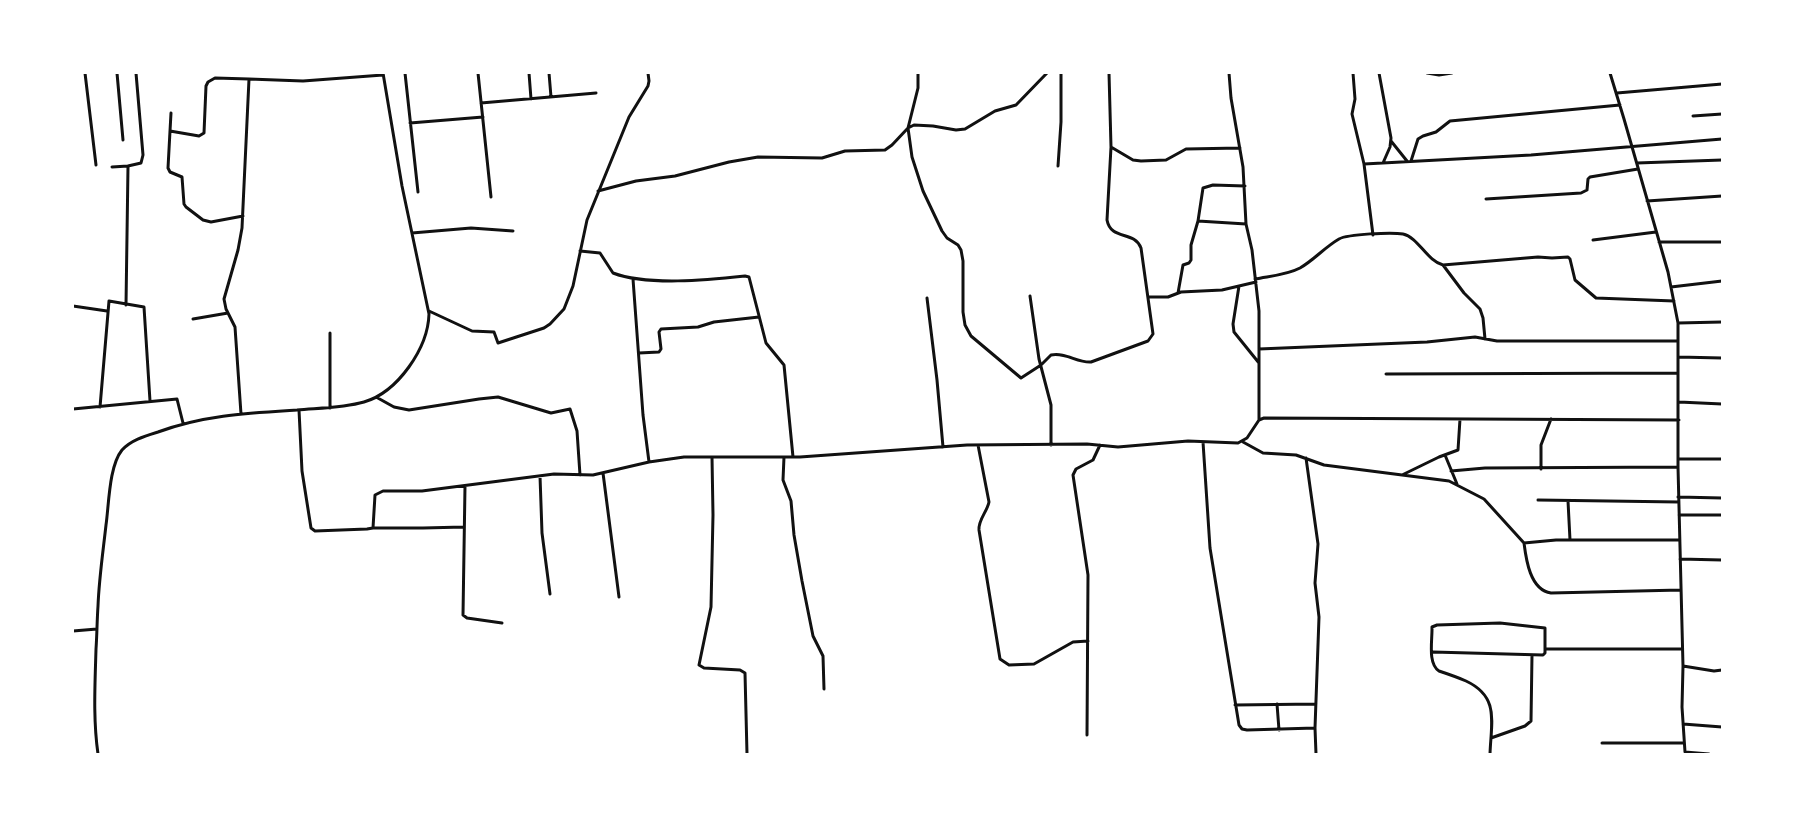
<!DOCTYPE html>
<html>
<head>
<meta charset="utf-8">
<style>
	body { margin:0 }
	#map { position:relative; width:1795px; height:827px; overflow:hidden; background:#fff; font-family:"PT Sans Narrow",sans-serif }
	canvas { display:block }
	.frame { position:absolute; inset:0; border:74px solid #fff; pointer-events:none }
</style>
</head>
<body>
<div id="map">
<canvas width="1795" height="827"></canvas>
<div class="frame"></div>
</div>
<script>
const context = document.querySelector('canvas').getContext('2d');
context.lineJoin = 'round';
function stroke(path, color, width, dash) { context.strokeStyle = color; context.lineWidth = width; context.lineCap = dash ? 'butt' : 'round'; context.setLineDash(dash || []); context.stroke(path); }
const minor = new Path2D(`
	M85,73L96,165
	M117,73L123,140
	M405,73L418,192
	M478,73L491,197
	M529,73L531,99
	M549,73L551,97
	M918,73V88L908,128L912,157L923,191L942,231L947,238L958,245L961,250L963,261V312L965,325L971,336L1021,378L1041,365L1051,355C1066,352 1077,363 1091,362L1148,341L1153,334L1141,248C1134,230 1111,241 1107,220L1111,147L1109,73
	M1229,73L1231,98L1243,167L1246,224L1252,250L1259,311V420
	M1353,73L1355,99L1352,114L1364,164L1373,235
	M1379,73L1391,138L1390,147L1383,163
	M1427,73L1439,75L1452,73
	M1610,73L1624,119L1668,272L1678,323V467L1683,666L1682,707L1685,752L1709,754
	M1617,93L1722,84
	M481,103L596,93
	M1693,116L1722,114
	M410,123L483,117
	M170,131L171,113
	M1391,141L1407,161
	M1111,147L1133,160L1141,161L1166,160L1186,149L1240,148
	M1411,161L1418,139L1423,136L1436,132L1450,121L1620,105
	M1637,163L1722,160
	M1364,164L1531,155L1722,139
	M1058,166L1061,122V73
	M112,167L128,166
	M598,191L636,181L675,176L729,162L758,157L822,158L845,151L885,150L892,145L908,128L914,125L933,126L956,130L965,129L995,111L1016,105L1047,73
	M1486,199L1581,193L1587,190L1588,179L1590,177L1638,169
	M1647,201L1722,196
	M243,216L211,222L203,220L186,207L184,204L182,177L170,172L168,168L170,131L199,136L204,133L206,86L208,82L215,78L249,79
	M1198,221L1246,224
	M412,233L471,228L513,231
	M1593,240L1656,232
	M1659,242H1722
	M580,251L600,253L613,273C647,286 708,280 745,276L749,277L766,343L784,365L793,457
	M1443,265L1464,293L1480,309L1483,318L1485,339
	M633,279L643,415L649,462
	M1255,279C1270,276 1287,275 1300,268C1314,260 1325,247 1339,239C1348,234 1392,232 1403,234C1418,237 1427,261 1443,265L1538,257L1552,258L1568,257L1570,259L1575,280L1596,298L1674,301
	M1239,286L1233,324L1234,332L1259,363
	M1671,287L1722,281
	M1178,293L1183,265L1189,263L1191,260V245L1198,221L1203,188L1213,185L1245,186
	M1030,296L1039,359L1051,405V445
	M1149,297H1168L1181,292L1222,290L1256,282
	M927,298L937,380L943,447
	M126,305L128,166L141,163L143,155L136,73
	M73,306L107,311
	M429,311L472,331L494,332L498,343L544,328L550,324L564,309L573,286L587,220L629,117L648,86L649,81L648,73
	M193,319L228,313
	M1678,323L1722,322
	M1259,349L1427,342L1475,337L1497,341H1678
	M639,353L659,352L661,349L659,332L661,329L698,327L714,322L759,317
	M1678,357L1722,358
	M1386,374L1678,373
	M376,397L394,407L409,410L479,399L498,397L551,413L570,409L577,431L580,475
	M1679,402L1722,404
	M100,407L109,301L144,307L150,401
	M330,408V333
	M73,409L177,399L183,423
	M299,410L302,471L311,528L315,531L367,529L373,528L375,495L383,491H422L554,474L593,475L649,462L684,457H800L967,445L1087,444L1118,447L1188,441L1238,443L1247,438L1259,420L1264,418L1679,420
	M241,414L235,327L226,309L224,299L238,250L242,228L249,79L303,81L383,75
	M1203,442L1210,548L1239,725L1242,729L1247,730L1315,728
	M1243,442L1263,453L1296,455L1324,465L1449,481L1484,499L1524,543L1556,540H1680
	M978,445L989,502C987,512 978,520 979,530L1000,659L1009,665L1034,664L1073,642L1088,641
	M1445,455L1457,484
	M712,457L713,515L711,607L699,665L704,668L740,670L745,673L747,754
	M784,457L783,480L791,501L794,535L802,581L813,636L823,656L824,689
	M1306,458L1318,544L1315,583L1319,617L1315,728L1316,754
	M1678,459H1722
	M1541,469V445L1551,419
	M1451,471L1485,468L1678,467
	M603,473L619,597
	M1402,475L1439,457L1458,450L1460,419
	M540,476L542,533L550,594
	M465,486L463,615L467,618L502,623
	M1678,497L1722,498
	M1538,500L1679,502
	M1568,501L1570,540
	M1679,515H1722
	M373,528H423L464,527
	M1524,543C1526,559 1530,590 1551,593L1681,590
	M1680,559L1722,560
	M73,631L97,629
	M1545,649H1682
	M1433,652L1543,655L1545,653V628L1500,623L1437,625L1432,627V630C1432,642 1428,664 1439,671C1448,674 1457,677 1466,681C1500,697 1491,722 1490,754
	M1683,666L1714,671L1722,670
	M1277,704L1279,730
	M1235,705L1316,704
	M1683,724L1722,727
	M1087,735L1088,575L1073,475L1076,469L1093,460L1100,445
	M1491,738L1525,726L1531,721L1532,655
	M1602,743H1684
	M98,754C93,719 95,685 96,649C97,635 97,620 98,606C99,579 103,552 106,525C109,504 109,466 122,450C131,440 145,436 158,432C204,415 249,413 297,410C320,408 343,408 364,402C398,392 428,348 429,314L402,186L383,73`);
stroke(minor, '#111', 3);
</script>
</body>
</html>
